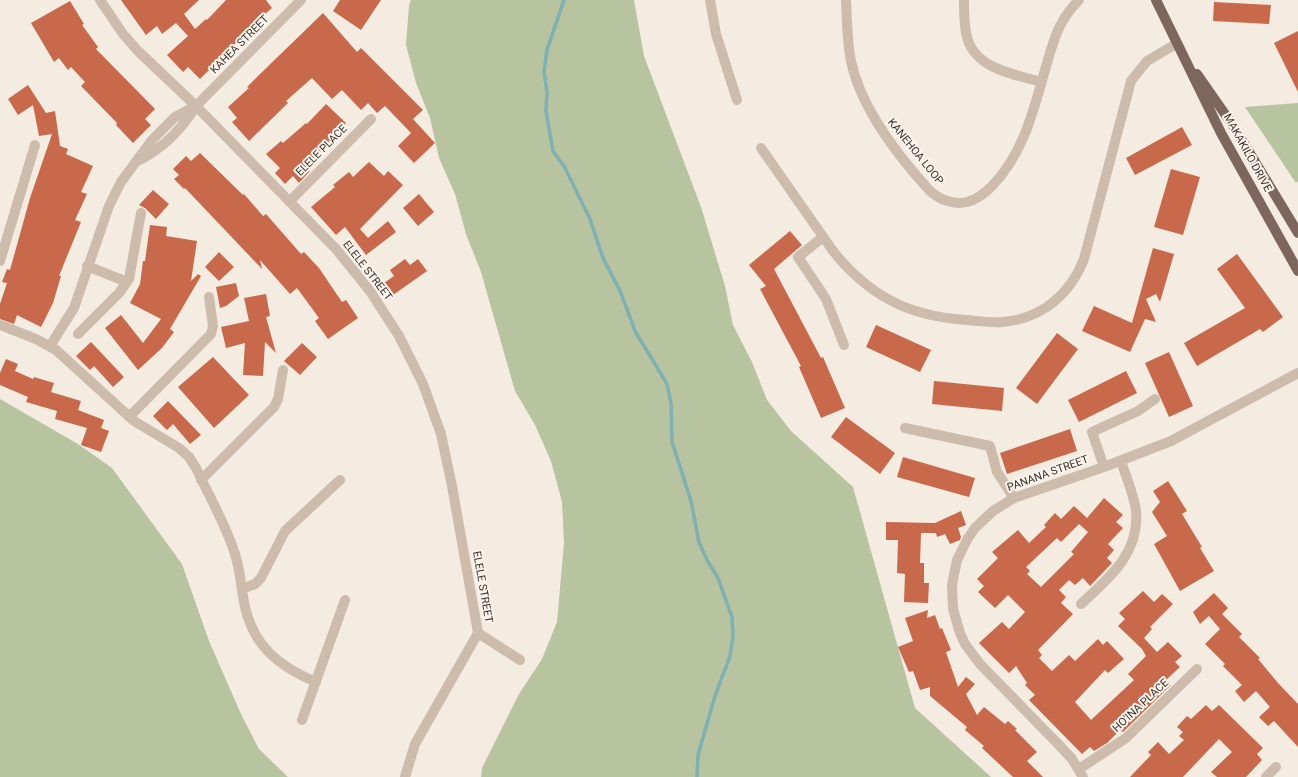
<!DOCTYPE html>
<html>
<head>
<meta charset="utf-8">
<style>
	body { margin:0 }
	canvas { display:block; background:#f4ebe1 }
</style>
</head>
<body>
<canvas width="1298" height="777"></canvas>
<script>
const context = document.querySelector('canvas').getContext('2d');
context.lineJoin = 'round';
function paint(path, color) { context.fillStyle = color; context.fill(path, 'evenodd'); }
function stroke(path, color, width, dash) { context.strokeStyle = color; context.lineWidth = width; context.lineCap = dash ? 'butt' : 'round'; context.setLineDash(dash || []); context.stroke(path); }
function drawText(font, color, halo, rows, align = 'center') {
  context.font = font + ' Roboto,sans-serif'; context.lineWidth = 4; context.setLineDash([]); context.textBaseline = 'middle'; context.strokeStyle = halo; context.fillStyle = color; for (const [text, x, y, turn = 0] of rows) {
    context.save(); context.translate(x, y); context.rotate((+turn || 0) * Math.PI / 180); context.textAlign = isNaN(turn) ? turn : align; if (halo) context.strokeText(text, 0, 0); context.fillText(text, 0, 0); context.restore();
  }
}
const green = new Path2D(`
	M411,0H634L644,56L701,207L725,286L733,325L752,362L767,400L791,431L853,487L915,708L991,777H481L482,768L519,694L542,659L557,622L564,543L562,502L551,461L535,425L515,391L481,272L466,234L455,194L439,158L430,118L416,83L406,45L409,5Z
	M1298,103V181L1296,183L1245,107Z
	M0,399L78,444L112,468L182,564L209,641L241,714L259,749L288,777H0Z`);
const stream = new Path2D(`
	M564,0L547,50L544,71L547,92L546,111L553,151L564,166L590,219L603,258L621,293L635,331L667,384L671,403L672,442L691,501L699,542L707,560L718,578L732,617L733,636L730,656L715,696L698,755L697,777`);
const building = new Path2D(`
	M121,0H199L184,14L195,29L206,19L207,20L226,0H266L272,8L252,25L233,46L200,79L188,67L183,72L167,55L188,36L176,23L162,34L157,26L146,35Z
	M340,0H381L361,30L333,11Z
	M70,1L84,24L82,25L98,47L96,49L155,109L145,119L151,125L133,143L116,125L117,123L81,86L85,82L71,67L68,70L59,58L54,62L31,23Z
	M1214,2L1271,5L1269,24L1213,21Z
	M323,13L357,52L361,48L423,110L413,119L435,143L414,163L398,146L411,133L385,106L377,113L368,103L361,110L342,90L332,99L312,78L286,101L288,103L249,141L232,122L237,118L228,107L249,88L247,87L258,76Z
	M1298,31V92L1274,43Z
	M28,85L46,113L55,111L60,146L68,149L66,154L93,166L81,192L87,194L75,220L81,222L59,276H61L53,303L41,327L17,315L14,324L0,319V304L7,283L2,282L7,269L10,270L30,198L52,134L39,136L33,105L18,115L8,99Z
	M326,104L346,123L325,146L326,147L305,165L310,171L299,183L293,176L285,184L275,173L280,168L266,154L281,141L283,143L306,123L307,124Z
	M1182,127L1192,145L1135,175L1126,158Z
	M200,153L243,195L244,194L263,216L266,214L301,254L304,252L319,268L342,302L346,300L358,318L328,339L315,321L319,318L297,288L290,294L260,260L262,269L185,188L184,189L174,179L179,175L173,169L186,156L191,161Z
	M369,162L384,176L388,171L403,185L360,229L368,238L388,221L396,232L366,255L345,227L336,235L311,207L335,187L333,185L349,172L353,177Z
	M1171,169L1200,177L1183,235L1154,227Z
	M153,190L169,204L156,219L145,208L139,205Z
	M419,194L434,212L418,226L403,208Z
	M150,225L167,227L166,236L197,241L191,281L198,274L201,276L170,329L174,332L162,348L138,370L105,328L121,315L143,343L161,319L130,303L140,284L143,261H145Z
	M790,231L802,245L774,269L821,358L823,357L845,408L821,418L799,367L801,366L760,289L766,286L749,265Z
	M1153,248L1174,254L1160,302L1156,294L1146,299L1156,322L1145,319L1130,352L1082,331L1094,306L1132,323Z
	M219,252L234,267L219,281L205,267Z
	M1237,254L1283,317L1263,332L1260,329L1197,366L1184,343L1245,308L1217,269Z
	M405,259L410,265L418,259L427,271L393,295L384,283L394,276L390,270Z
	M236,283L239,296L226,306L220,308L216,287Z
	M266,294L270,316L266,317L276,353L265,342L263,376L243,375L245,343L226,348L221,327L249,321L244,298Z
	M876,325L931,350L920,372L866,347Z
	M1057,333L1078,349L1037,404L1016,388Z
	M91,342L124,377L113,387L94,366L90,370L76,356Z
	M302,343L317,357L300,375L284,361Z
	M1169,352L1193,406L1169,417L1145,363Z
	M213,357L249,395L214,428L178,387Z
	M6,359L18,364L15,371L33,379L34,377L54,383L51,392L81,401L78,410L104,420L101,428L109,431L101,452L81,445L87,428L55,419L57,411L26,402L28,397L0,385V373Z
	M1126,371L1137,393L1079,422L1068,400Z
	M934,381L1004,388L1002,411L932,404Z
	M168,401L201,435L190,444L173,424L167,430L153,416Z
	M846,417L895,453L880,474L831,437Z
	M1070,429L1077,451L1007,474L1000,453Z
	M903,457L975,478L969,497L897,477Z
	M1168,481L1187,511L1182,514L1202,547L1200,548L1214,571L1180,591L1154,544L1167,536L1152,512L1160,502L1153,491Z
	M1104,498L1123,515L1116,522L1123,528L1108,544L1114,550L1107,558L1112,563L1090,586L1083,578L1075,585L1069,580L1059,590L1066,597L1061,603L1073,614L1038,650L1042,655L1039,658L1052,671L1069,655L1075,661L1098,639L1103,645L1107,641L1124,659L1108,673L1105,670L1075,702L1091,720L1134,680L1128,674L1146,656L1142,649L1118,626L1125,619L1119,613L1143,591L1154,602L1162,594L1173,604L1150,627L1152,629L1144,638L1157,652L1168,642L1182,656L1175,662L1180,667L1166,680L1171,685L1123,732L1120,730L1107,743L1094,751L1090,747L1082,754L1029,700L1035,695L1025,685L1027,683L1016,666L1009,673L979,643L1002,622L1009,629L1025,612L1008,595L995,608L978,592L984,586L977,579L998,558L992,552L1018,530L1029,543L1046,527L1044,525L1055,513L1061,519L1074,506L1087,518ZM1079,524L1088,532L1071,552L1074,554L1041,587L1027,574L1030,571L1026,567L1057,538L1061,542Z
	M961,511L966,525L958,528L961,537L960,540L950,544L945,534L937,537L936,533H921L920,563H924V583H929L928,603L904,602L905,574L897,573L898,540H886V522L935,523Z
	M1214,593L1228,608L1222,614L1242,634L1239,637L1260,658L1258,659L1278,683L1298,704V747L1274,721L1268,726L1259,717L1270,707L1256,691L1244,702L1235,691L1242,685L1223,666L1225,664L1205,644L1220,629L1209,616L1200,624L1193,612Z
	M928,610L927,618L935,615L940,629L942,628L951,650L946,652L958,687L966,677L975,684L966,694L977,715L984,707L1005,724L1008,721L1017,729L1015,730L1037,752L1027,761L1043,777H1013L982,748L984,746L965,730L967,727L930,696V687L920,690L913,671L909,672L898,647L913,641L905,618Z
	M1206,705L1212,711L1219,705L1263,748L1257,754L1262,760L1246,777H1217L1211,772L1232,752L1219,739L1183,777H1130L1151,755L1148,752L1158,742L1169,754L1184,740L1179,736L1183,732L1177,727L1187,716L1191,719Z`);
const minor = new Path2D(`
	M100,0L123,34L138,51L196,106L336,249L370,291L399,336L423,384L441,434L452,486L478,633
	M710,0L716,34L737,100
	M846,0C847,21 847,41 851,61C861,109 898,156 930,191C940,200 954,205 967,202C977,200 985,193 992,186C1032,145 1037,87 1056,35C1061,22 1069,10 1079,0
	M964,0C964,12 964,26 967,37C975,69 1014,74 1041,82
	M761,148L833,251C849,271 867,288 890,300C913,313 939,318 966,320C978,321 990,323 1002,322C1041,319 1070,295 1084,259L1131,81L1147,61L1176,44
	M140,160C165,146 180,131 196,106L301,0
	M290,201L371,119
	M823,237L798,257L826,299L844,345
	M0,261L35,145
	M87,266L127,282
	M0,325L36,339L56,350L134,421L179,448L189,457L196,468C209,496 226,525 235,554C240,569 241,586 244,602C252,645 278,666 316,682
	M78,334L119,293L129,279L141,213
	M50,346L74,308L109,206L121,182L152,140L175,117L196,106
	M129,417L211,334L213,326L209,297
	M905,428L990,446L997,472L1014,498
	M1104,467L1092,432L1138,411L1155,399
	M201,480L274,407L278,399L283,370
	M242,589L255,584L261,578L285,531L340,480
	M1081,604C1109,578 1140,553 1136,511C1134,494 1126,477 1121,461
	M478,633L520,660
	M302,720L345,600
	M1079,769L1126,738L1197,669
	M405,777L415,744L478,633
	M1083,777L1072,759L1060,746L980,664L965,644L960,633L953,609L952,585L957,560L968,538L975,528L993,511L1014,498L1104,467L1171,441L1298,373
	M1266,777L1276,767`);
const major = new Path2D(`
	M1156,0L1221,133L1298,271
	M1197,74L1234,127L1298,233`);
const streetNames = [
	["KAHEA STREET",240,45,-45],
	["ELELE PLACE",322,151,-45],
	["KANEHOA LOOP",915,152,51],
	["MAKAKILO DRIVE",1247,153,61],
	["ELELE STREET",367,271,52],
	["PANANA STREET",1048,474,-20],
	["ELELE STREET",482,587,80],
	["HO'INA PLACE",1141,706,-43]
];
paint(green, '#b8c4a0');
stroke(stream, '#7fb0b2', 3.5);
paint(building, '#c8694b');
stroke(minor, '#cdbbac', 10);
stroke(major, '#7d675c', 10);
drawText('11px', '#3b302b', '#fbf5ee', streetNames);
</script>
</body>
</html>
